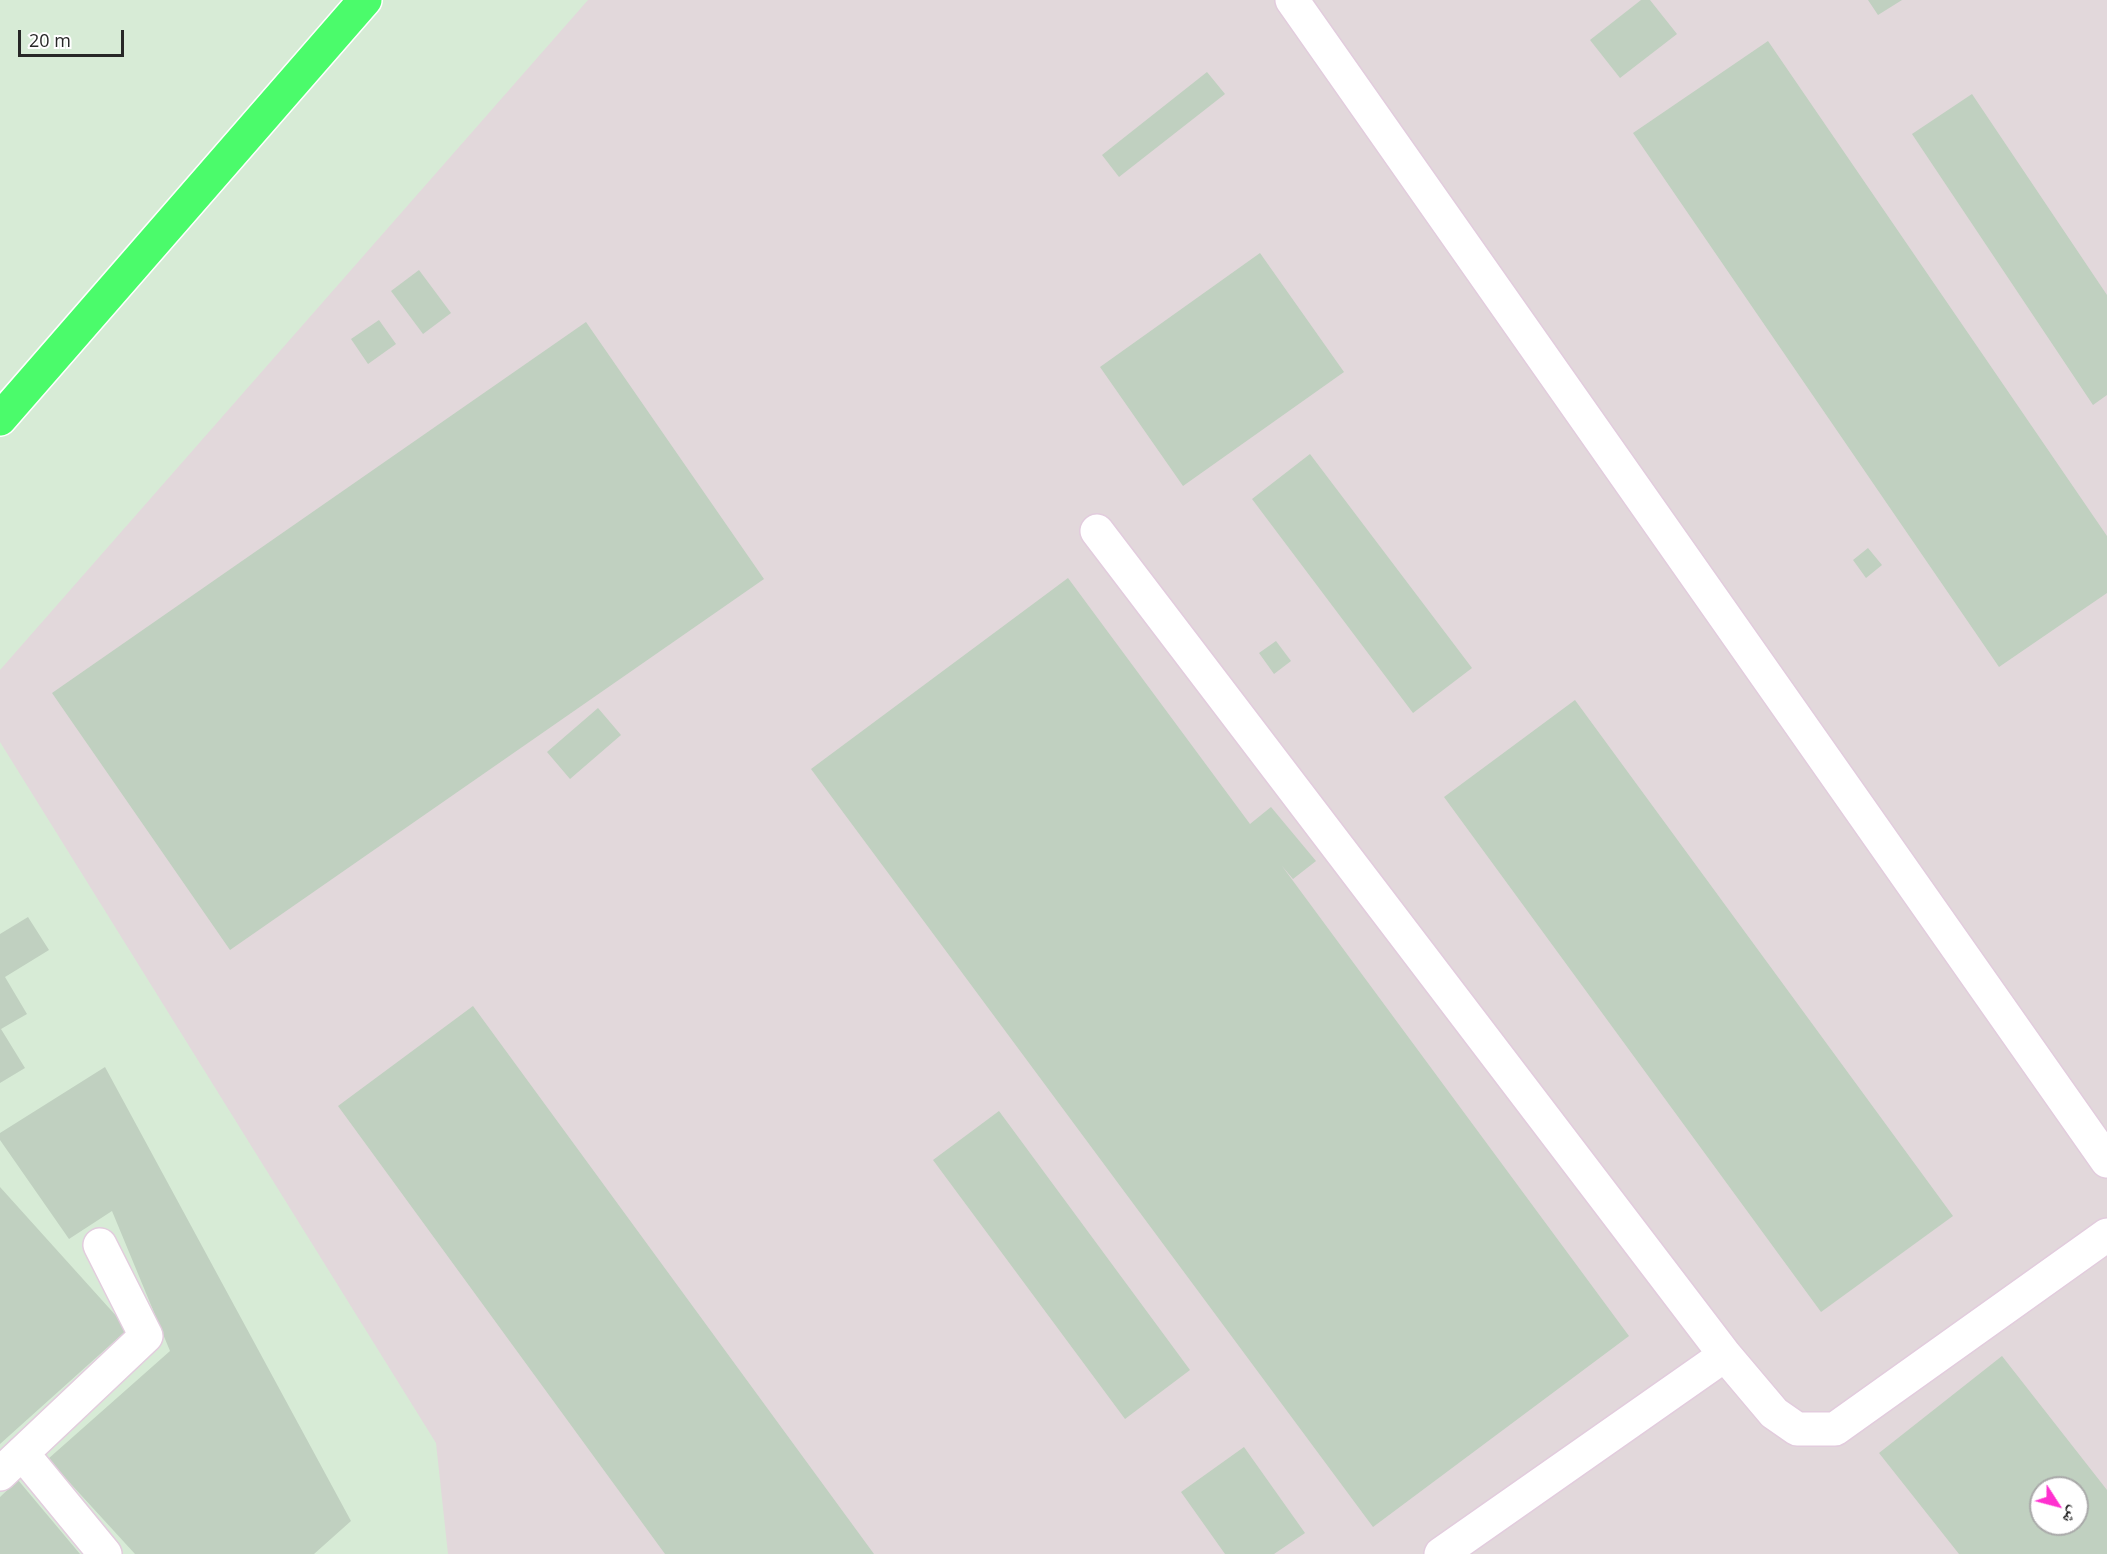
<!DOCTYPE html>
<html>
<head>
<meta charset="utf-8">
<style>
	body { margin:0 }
	#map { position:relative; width:2107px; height:1554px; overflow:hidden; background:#d7ebd6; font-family:"Open Sans","Noto Naskh Arabic",sans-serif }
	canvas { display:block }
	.north { position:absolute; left:2029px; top:1476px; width:60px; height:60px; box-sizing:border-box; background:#fff; border:2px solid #a9a9a9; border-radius:50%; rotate:126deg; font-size:16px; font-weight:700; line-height:24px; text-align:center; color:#272727 }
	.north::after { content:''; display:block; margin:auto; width:21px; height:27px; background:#ff30cf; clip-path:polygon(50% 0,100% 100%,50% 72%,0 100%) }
	.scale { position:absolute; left:18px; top:30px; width:106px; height:27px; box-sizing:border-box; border:3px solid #272727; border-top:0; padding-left:8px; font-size:18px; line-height:21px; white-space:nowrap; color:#272727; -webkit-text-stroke:4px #fff; paint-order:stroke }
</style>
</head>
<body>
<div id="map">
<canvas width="2107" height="1554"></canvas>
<div class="north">ش</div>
<div class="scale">20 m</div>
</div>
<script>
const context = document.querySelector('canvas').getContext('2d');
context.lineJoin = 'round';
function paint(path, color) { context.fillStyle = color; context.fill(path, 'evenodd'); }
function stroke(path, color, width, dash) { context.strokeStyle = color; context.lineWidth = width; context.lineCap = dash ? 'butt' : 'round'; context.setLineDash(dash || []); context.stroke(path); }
const industrial = new Path2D(`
	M588,0H2107V1554H448L436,1443L0,742V670ZM2041,1488H2077V1524H2041Z`);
const building = new Path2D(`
	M1641,0H1650L1677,34L1620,78L1590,40Z
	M1868,0H1902L1878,15Z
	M1768,41L2107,536V593L1999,667L1633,133Z
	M1207,72L1225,94L1119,177L1102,155Z
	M1972,94L2107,295V395L2093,405L1912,134Z
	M1260,253L1344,372L1183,486L1100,367Z
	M419,270L451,313L423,334L391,291Z
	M379,320L396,344L368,364L351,339Z
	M586,322L764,579L230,950L52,693Z
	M1310,454L1472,668L1413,713L1252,499Z
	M1868,548L1882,565L1866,578L1853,560Z
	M1068,578L1250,824L1271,807L1316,861L1293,879L1282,866L1629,1336L1373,1527L811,769Z
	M1276,641L1291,661L1274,674L1259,653Z
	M1575,700L1953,1216L1821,1312L1444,797Z
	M598,708L621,735L570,779L547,752Z
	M28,917L49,950L5,977L27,1014L1,1029L25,1068L0,1083V934Z
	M473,1006L874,1554H665L338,1106Z
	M105,1067L351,1521L314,1554H135L48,1459L170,1351L112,1211L69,1239L0,1140V1133Z
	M999,1111L1190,1370L1125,1419L933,1160Z
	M0,1187L128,1329L0,1444Z
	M2002,1356L2107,1490V1554H1959L1879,1453ZM2041,1488H2077V1524H2041Z
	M1244,1447L1305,1533L1274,1554H1225L1181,1492Z
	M18,1480L80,1554H0V1497Z`);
const minor = new Path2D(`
	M1292,0L2107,1161
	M1097,531L1725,1355L1774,1413L1797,1429H1835L2107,1235
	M22,1453L105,1554
	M0,1474L146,1336L100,1245
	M1441,1554L1725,1355`);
const major = new Path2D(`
	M0,419L365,0`);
paint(industrial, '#e2d8db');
paint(building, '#c0d0c0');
stroke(minor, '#e2ccdd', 36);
stroke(major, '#fff', 36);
stroke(minor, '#fff', 33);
stroke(major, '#4bfb6b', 33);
</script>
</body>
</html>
